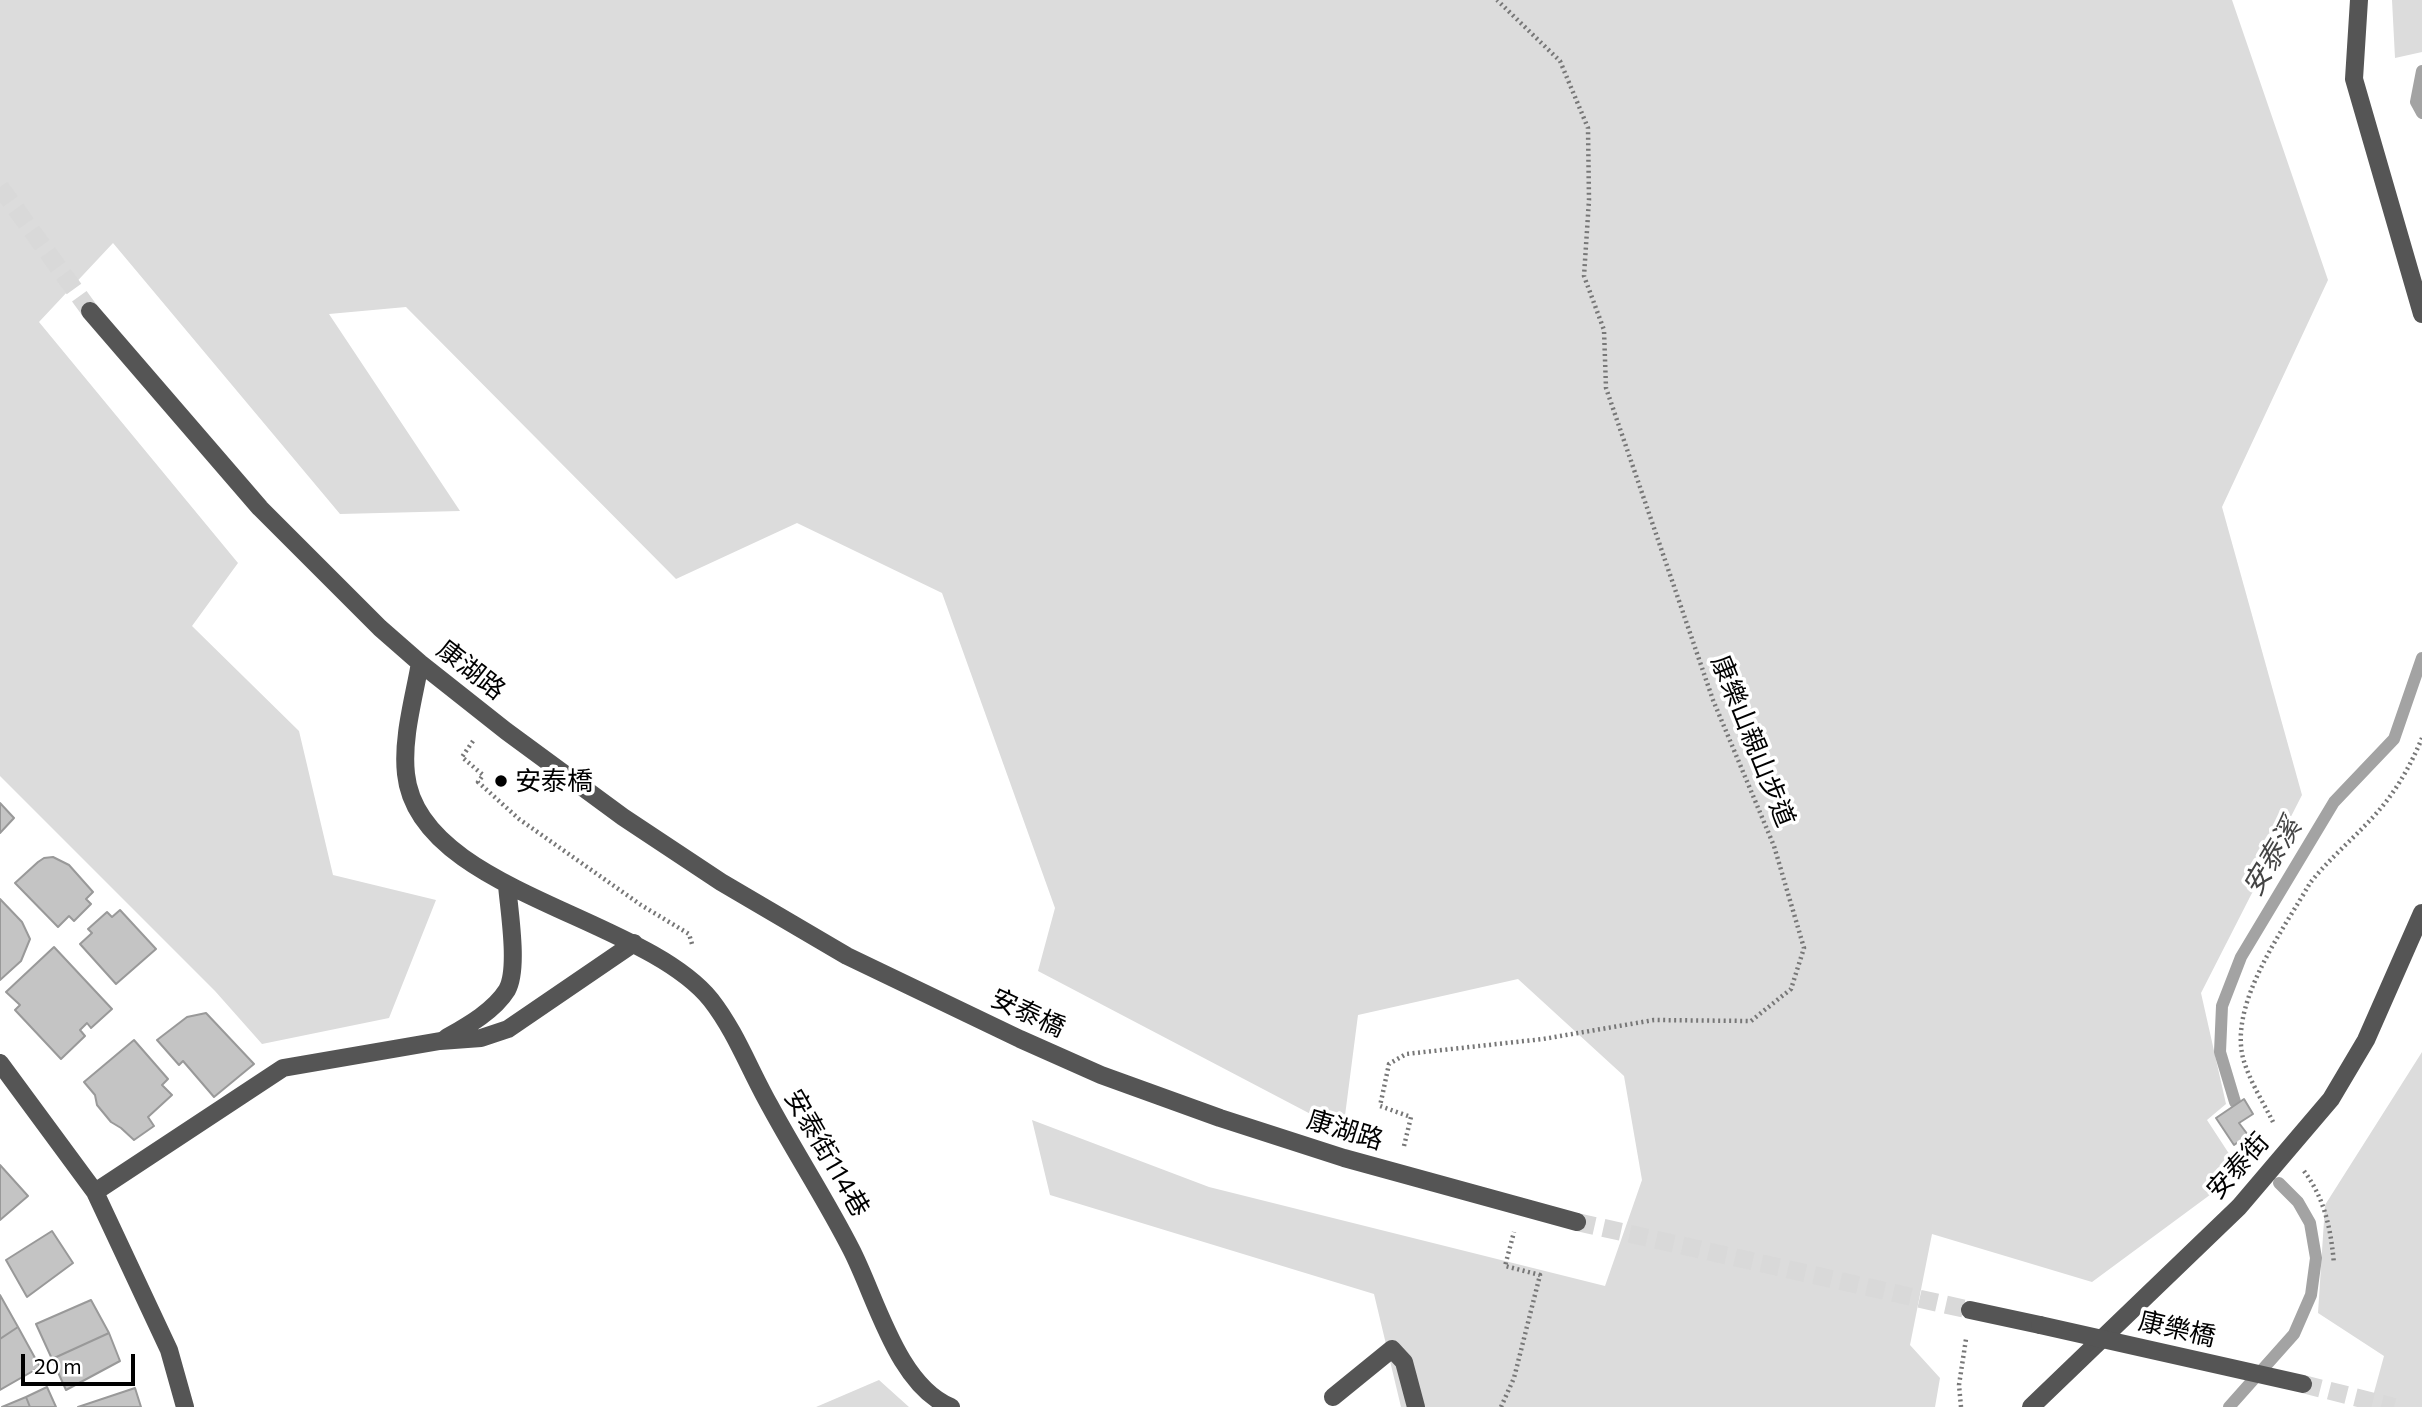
<!DOCTYPE html>
<html>
<head>
<meta charset="utf-8">
<style>
	body { margin:0 }
	#map { position:relative; width:2422px; height:1407px; overflow:hidden; background:#fff; font-family:Commissioner,sans-serif }
	canvas { display:block }
	.scale { position:absolute; left:21px; top:1354px; width:114px; height:32px; box-sizing:border-box; border:4px solid #000; border-top:0; padding-left:9px; font-size:21px; line-height:24px; white-space:nowrap; color:#000; -webkit-text-stroke:5px #fff; paint-order:stroke }
</style>
</head>
<body>
<div id="map">
<canvas width="2422" height="1407"></canvas>
<div class="scale">20 m</div>
</div>
<script>
const context = document.querySelector('canvas').getContext('2d');
context.lineJoin = 'round';
function paint(path, color) { context.fillStyle = color; context.fill(path, 'evenodd'); }
function stroke(path, color, width, dash) { context.strokeStyle = color; context.lineWidth = width; context.lineCap = dash ? 'butt' : 'round'; context.setLineDash(dash || []); context.stroke(path); }
function drawText(font, color, halo, rows, align = 'center') {
  context.font = font + ' Commissioner,"Noto Sans TC",sans-serif'; context.lineWidth = 7; context.setLineDash([]); context.textBaseline = 'middle'; context.strokeStyle = halo; context.fillStyle = color; for (const [text, x, y, turn = 0] of rows) {
    context.save(); context.translate(x, y); context.rotate((+turn || 0) * Math.PI / 180); context.textAlign = isNaN(turn) ? turn : align; if (halo) context.strokeText(text, 0, 0); context.fillText(text, 0, 0); context.restore();
  }
}
const green = new Path2D(`
	M0,0H2232L2328,280L2222,507L2302,795L2201,993L2226,1104L2207,1120L2241,1172L2092,1282L1932,1234L1910,1345L1940,1378L1935,1407H1401L1374,1294L1050,1195L1032,1120L1209,1187L1605,1286L1642,1180L1624,1076L1518,979L1358,1015L1343,1131L1038,971L1055,908L942,593L797,523L676,579L406,307L329,314L460,511L340,514L113,243L39,322L238,563L192,626L299,731L333,875L436,900L389,1018L262,1044L215,991L0,776Z
	M2392,0H2422V52L2395,58Z
	M2422,1052V1407H2370L2384,1356L2318,1313L2325,1205Z
	M879,1380L909,1407H816Z`);
const stream = new Path2D(`
	M2422,71L2416,102L2422,113
	M2235,1102L2220,1052L2222,1006L2241,957L2334,802L2394,739L2422,658
	M2229,1407L2294,1334L2311,1295L2316,1258L2310,1223L2298,1202L2279,1183`);
const building = new Path2D(`
	M0,803L14,818L0,833Z
	M53,857L69,865L93,892L86,899L91,904L74,921L69,916L58,927L15,883L38,862L44,858Z
	M0,899L22,922L30,939L21,961L0,980Z
	M120,910L156,949L116,984L80,944L92,933L88,929L107,912L112,917Z
	M54,947L112,1009L91,1028L87,1023L80,1030L85,1036L61,1059L15,1010L20,1005L6,992Z
	M206,1013L254,1064L214,1097L183,1061L179,1065L157,1040L187,1017Z
	M134,1040L168,1079L162,1085L172,1095L148,1117L154,1126L134,1140L121,1128L111,1122L97,1105L95,1095L84,1082Z
	M2244,1099L2253,1114L2239,1123L2248,1135L2234,1145L2216,1118Z
	M0,1165L28,1196L0,1220Z
	M52,1231L73,1263L27,1297L6,1260Z
	M0,1295L18,1327L0,1339Z
	M91,1300L109,1333L52,1359L36,1324Z
	M18,1327L40,1367L0,1390V1339Z
	M109,1333L120,1361L66,1390L52,1359Z
	M47,1387L56,1407H30L26,1397Z
	M135,1388L141,1407H78Z
	M26,1397L30,1407H2Z`);
const minorTunnel = new Path2D(`
	M0,187L90,311
	M1577,1222L1970,1310
	M2303,1384L2394,1407`);
const path = new Path2D(`
	M473,741L462,757L483,775L478,782L519,819L641,905L689,934L692,944
	M2273,1122C2263,1102 2249,1080 2243,1058C2229,1002 2284,929 2310,883C2329,859 2353,839 2374,816C2395,793 2410,767 2422,738
	M1404,1146L1411,1117L1380,1106L1389,1064L1406,1054L1543,1039L1654,1020L1751,1021L1791,989L1804,948L1774,846L1713,700L1606,388L1604,330L1584,276L1589,200L1588,128L1560,61L1497,0
	M2304,1171C2325,1199 2331,1230 2334,1264
	M1501,1407L1514,1378L1540,1275L1505,1266L1514,1232
	M1961,1407L1959,1385L1966,1339`);
const minor = new Path2D(`
	M2359,0L2354,79L2422,314
	M90,311L260,508L380,628L420,663L506,731L623,817L721,882L847,956L1020,1039L1101,1075L1220,1118L1344,1158L1577,1222
	M420,663C414,698 402,738 406,774C418,891 644,916 711,1000C736,1032 750,1071 770,1106C796,1154 826,1200 851,1249C876,1297 897,1385 951,1407
	M446,1038C467,1026 494,1011 507,990C519,969 509,910 507,885
	M0,1063L95,1192L169,1350L185,1407
	M95,1192L283,1068L440,1041L481,1038L508,1029L634,943
	M1970,1310L2040,1325
	M1333,1397L1392,1349L1404,1362L1416,1407
	M2031,1407L2239,1207L2331,1099L2366,1040L2422,913`);
const minorBridge = new Path2D(`
	M2040,1325L2303,1384`);
const markers = [
	[501,781,7,"#000"]
];
const streetNames = [
	["康湖路",471,670,38],
	["康樂山親山步道",1753,741,68],
	["安泰橋",1028,1013,25],
	["康湖路",1345,1130,17],
	["安泰街114巷",827,1153,60],
	["安泰街",2238,1166,-48],
	["康樂橋",2177,1329,13]
];
const poiNames = [
	["安泰橋",515,781]
];
const waterNames = [
	["安泰溪",2272,857,-59]
];
paint(green, '#dcdcdc');
stroke(stream, '#a3a3a3', 12);
paint(building, '#c4c4c4');
stroke(building, '#999', 2);
stroke(minorTunnel, '#d9d9d9', 18, [18, 9]);
stroke(path, '#777', 4.5, [2, 3.5]);
stroke(minor, '#555', 18);
stroke(minorBridge, '#555', 18);
for (const [x, y, r, color] of markers) { const dot = new Path2D(); dot.arc(x, y, r, 0, 2 * Math.PI); context.fillStyle = color; context.fill(dot); stroke(dot, '#fff', 2.5); }
drawText('26px', '#000', '#fff', streetNames);
drawText('26px', '#000', '#fff', poiNames, 'left');
drawText('italic 28px', '#444', '#fff', waterNames);
</script>
</body>
</html>
